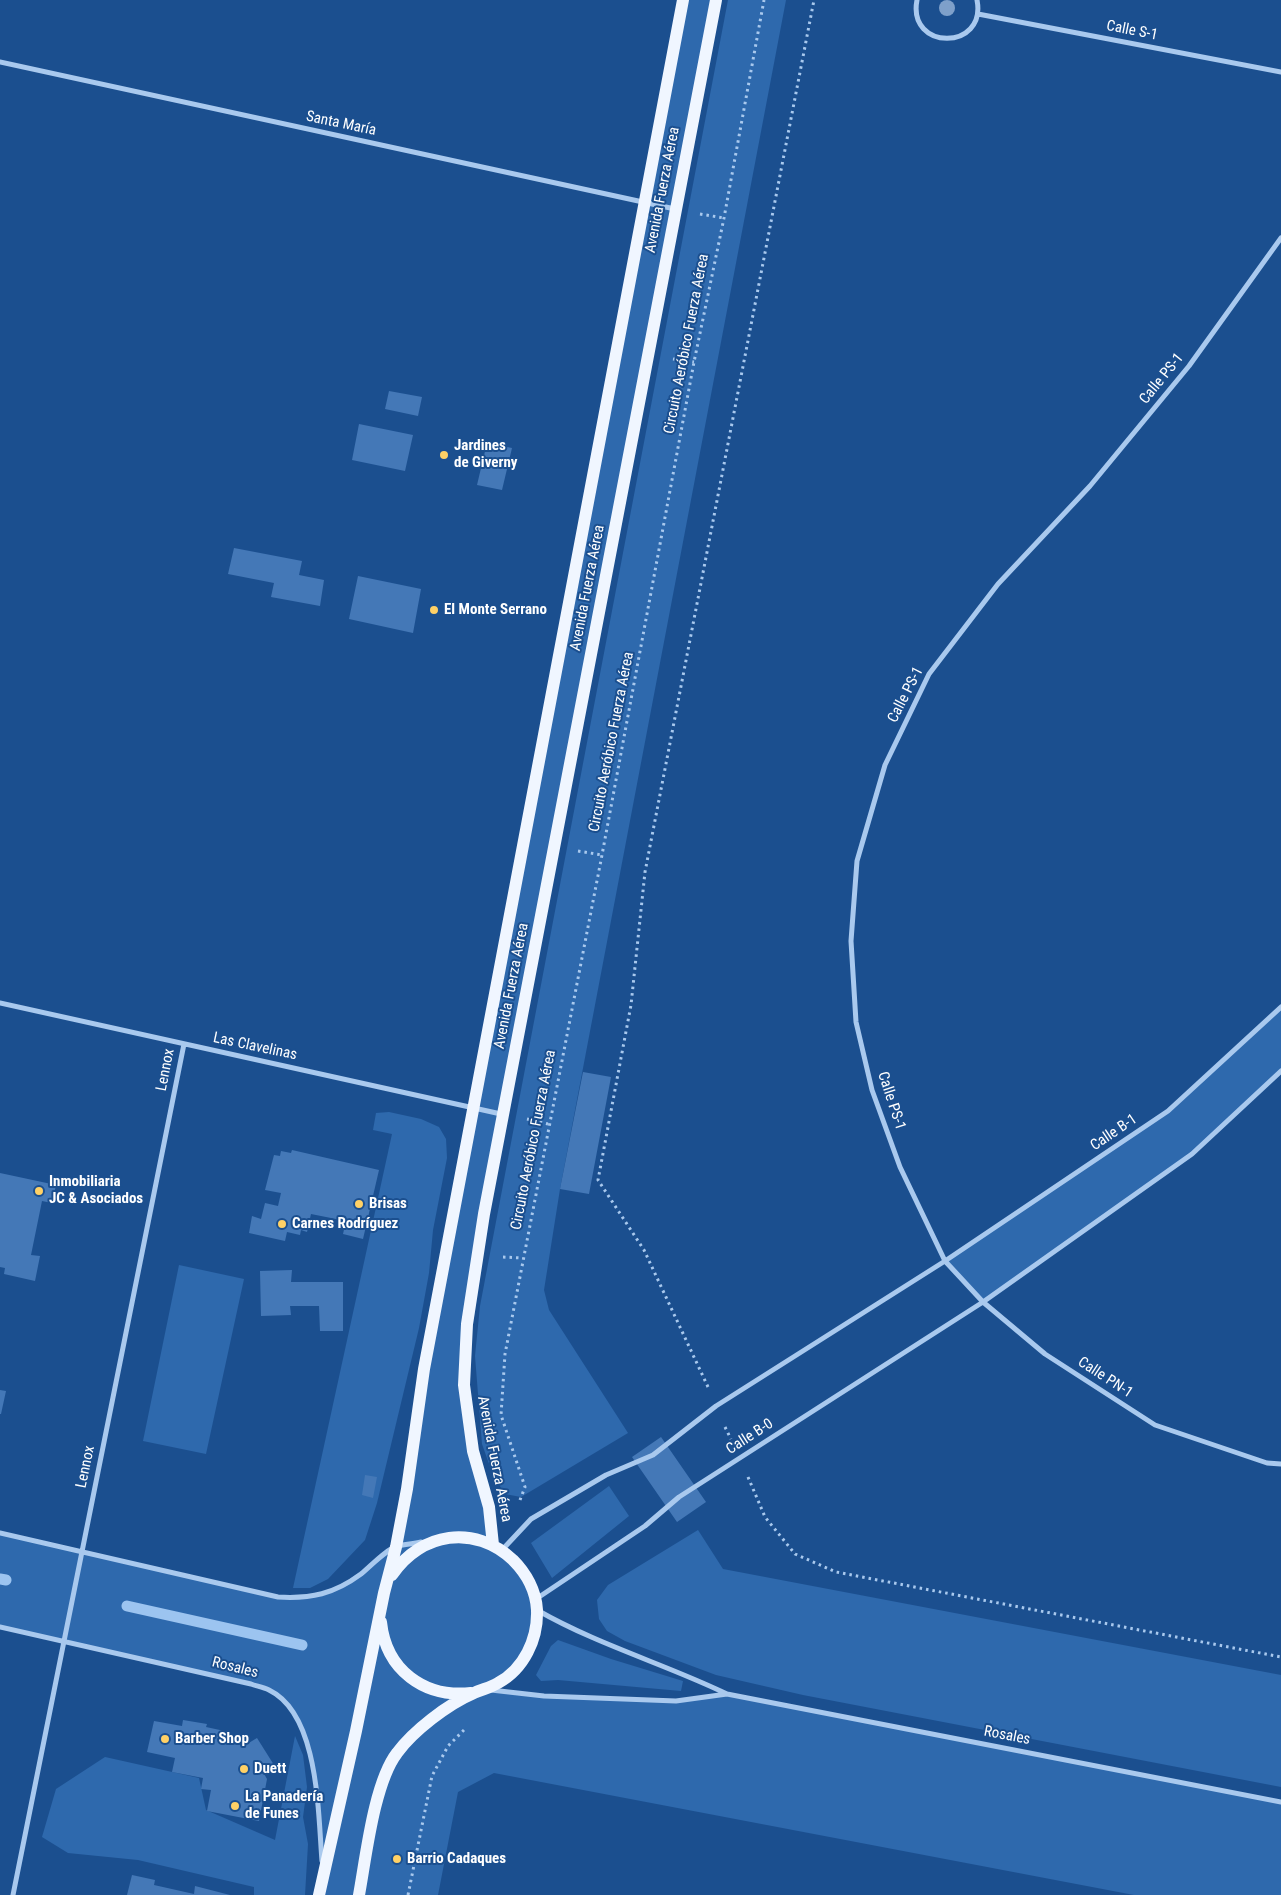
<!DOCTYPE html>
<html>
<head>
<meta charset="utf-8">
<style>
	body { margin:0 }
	canvas { display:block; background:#1b4f8f }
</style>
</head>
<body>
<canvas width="1281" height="1895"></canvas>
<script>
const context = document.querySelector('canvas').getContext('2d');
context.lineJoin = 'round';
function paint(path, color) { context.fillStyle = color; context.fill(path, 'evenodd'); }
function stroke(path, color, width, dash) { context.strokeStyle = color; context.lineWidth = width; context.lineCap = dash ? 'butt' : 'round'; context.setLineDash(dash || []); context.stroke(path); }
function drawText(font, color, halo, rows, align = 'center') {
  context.font = font + ' "Roboto Condensed",sans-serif'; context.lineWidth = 4; context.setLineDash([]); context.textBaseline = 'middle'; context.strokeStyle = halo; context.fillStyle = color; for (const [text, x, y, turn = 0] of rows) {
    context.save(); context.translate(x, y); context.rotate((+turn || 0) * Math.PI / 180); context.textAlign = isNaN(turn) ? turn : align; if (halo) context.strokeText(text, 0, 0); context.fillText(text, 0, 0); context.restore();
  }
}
const green = new Path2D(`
	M683,0H716L504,1115L464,1385L493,1545L502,1550L535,1600L531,1647L487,1689L544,1696L676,1701L727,1694L1281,1802V1895H1134L494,1773L458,1792L438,1895H319L323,1874L312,1758L301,1727L286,1703L270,1690L0,1627V1533L278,1597L301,1598L340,1586L396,1546Z
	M728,0H786L560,1189L544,1290L549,1310L628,1433L521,1497L505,1494L493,1475L482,1444L475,1356L480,1306Z
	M1281,1007V1071L1192,1154L983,1302L945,1261L1168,1111Z
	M389,1112L421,1119L439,1127L446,1139L447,1158L433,1230L429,1273L419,1328L377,1503L365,1540L328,1579L310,1588H293L392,1134L373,1130L376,1113Z
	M179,1265L244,1279L206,1454L143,1441Z
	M609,1486L629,1516L552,1578L531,1543Z
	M698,1530L723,1569L1281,1675V1787L803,1695L716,1675L625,1641L607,1631L599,1619L597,1600L608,1585Z
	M558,1640L611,1659L683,1681L681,1691L558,1680L541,1681L536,1675L551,1646Z
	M295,1736L303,1755L307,1787L303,1817L308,1844L305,1895H254V1887L138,1860L68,1853L42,1837L56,1789L105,1757L199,1778L206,1810L275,1840Z`);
const stream = new Path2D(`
	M0,1579L6,1580
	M127,1606L302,1645`);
const building = new Path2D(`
	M389,391L422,397L418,416L385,409Z
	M359,424L413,435L405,471L352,460Z
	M487,443L512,448L502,490L477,485Z
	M234,548L302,561L299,575L324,580L320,606L271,597L274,583L228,574Z
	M358,576L421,589L413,633L349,619Z
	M583,1072L611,1077L589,1194L560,1189Z
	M292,1150L379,1170L363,1239L343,1234L346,1221L311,1214L307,1232L301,1230L300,1235L287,1232L285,1241L249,1233L252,1216L261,1219L265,1203L278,1206L281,1193L265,1190L274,1155L280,1156L281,1151L291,1153Z
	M0,1173L56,1185L52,1203L42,1201L31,1255L40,1256L35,1281L4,1274L5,1268L0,1267Z
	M292,1270L291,1282H343V1331H320L319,1306H290L291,1315L261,1316L260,1271Z
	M0,1390L6,1391L1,1414H0Z
	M661,1437L706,1502L677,1522L632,1457Z
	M365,1475L377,1477L373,1498L362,1495Z
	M183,1720L207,1724L206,1727L229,1732L242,1747L257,1738L274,1765L263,1772L267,1779L259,1821L207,1811L211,1790L201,1789L203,1778L172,1772L175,1758L147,1752L154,1721L182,1726Z
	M132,1875L155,1880L154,1885L194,1894L195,1886L230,1895H127Z`);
const path = new Path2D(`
	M700,214L724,218
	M673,359L694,362
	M578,851L602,855
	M527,1119L548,1124
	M503,1257L522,1258
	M708,1387L644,1250L598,1180L631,1005L645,872L814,0
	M725,1427L731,1439
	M748,1477L765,1517L795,1554L836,1572L1281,1657
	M520,1500L525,1487L501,1415L505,1354L602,855L694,362L724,218L764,0
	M408,1895L432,1776L448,1746L465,1729`);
const minor = new Path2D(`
	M917,0C907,51 987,51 977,0
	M978,14L1281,72
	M0,62L675,209
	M1281,238L1189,366L1090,486L998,584L929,674L885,765L857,861L851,941L856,1022L872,1090L900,1167L945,1261L983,1302L1045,1354L1155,1425L1267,1463L1281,1464
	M0,1003L501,1114
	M0,1533L278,1597C311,1599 334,1594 361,1574C372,1565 385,1550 398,1546C405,1544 413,1544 421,1542
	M502,1550L531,1519L606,1475L653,1455L716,1406L945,1261L1168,1111L1281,1007
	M536,1599L645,1526L679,1497L983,1302L1192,1154L1281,1071
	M537,1610C598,1645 665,1664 727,1694L1281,1802
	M0,1627L251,1684C256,1686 263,1687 269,1690C319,1714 318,1813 322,1861
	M491,1690L544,1696L676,1701L727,1694
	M13,1895L184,1044`);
const primary = new Path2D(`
	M493,1545L489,1507L473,1451L464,1385L467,1324L484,1214L716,0
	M381,1622C386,1670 424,1698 471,1693
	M319,1895L356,1731L384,1593L396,1547L407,1489L424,1369L683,0
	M359,1895C366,1857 374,1783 397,1753C413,1731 448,1704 474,1693C482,1689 490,1688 498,1683C524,1669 538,1639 537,1610C536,1591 526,1573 513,1560C475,1524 421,1532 392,1575`);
const trees = [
	[947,8]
];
const markers = [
	[444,455,5,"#ffd166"],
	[434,610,5,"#ffd166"],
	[39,1191,5,"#ffd166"],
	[359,1204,5,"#ffd166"],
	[282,1224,5,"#ffd166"],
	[165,1739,5,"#ffd166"],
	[244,1769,5,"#ffd166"],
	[235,1806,5,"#ffd166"],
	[397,1859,5,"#ffd166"]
];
const streetNames = [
	["Calle S-1",1132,31,11],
	["Santa María",341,124,12],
	["Avenida Fuerza Aérea",663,190,-79],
	["Circuito Aeróbico Fuerza Aérea",687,344,-79],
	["Calle PS-1",1162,379,-51],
	["Avenida Fuerza Aérea",588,588,-79],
	["Calle PS-1",906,695,-63],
	["Circuito Aeróbico Fuerza Aérea",612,742,-79],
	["Avenida Fuerza Aérea",512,986,-79],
	["Las Clavelinas",255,1047,12],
	["Lennox",166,1070,-79],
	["Calle PS-1",891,1101,72],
	["Calle B-1",1114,1133,-34],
	["Circuito Aeróbico Fuerza Aérea",534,1140,-79],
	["Calle PN-1",1105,1378,33],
	["Calle B-0",750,1437,-33],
	["Avenida Fuerza Aérea",494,1459,79],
	["Lennox",86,1467,-78],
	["Rosales",235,1668,14],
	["Rosales",1007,1736,11]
];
const poiNames = [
	["Jardines",454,446],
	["de Giverny",454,463],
	["El Monte Serrano",444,610],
	["Inmobiliaria",49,1182],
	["JC & Asociados",49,1199],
	["Brisas",369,1204],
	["Carnes Rodríguez",292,1224],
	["Barber Shop",175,1739],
	["Duett",254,1769],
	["La Panadería",245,1797],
	["de Funes",245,1814],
	["Barrio Cadaques",407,1859]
];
paint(green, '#2e69ad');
stroke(stream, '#9cc4f0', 11);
paint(building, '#4478b7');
stroke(path, '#a9c9ee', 3, [2.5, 4]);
stroke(minor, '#a9c9ee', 5);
stroke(primary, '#f0f6ff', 12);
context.fillStyle = '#7ea0ca';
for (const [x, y] of trees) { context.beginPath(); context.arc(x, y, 8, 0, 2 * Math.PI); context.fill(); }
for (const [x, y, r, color] of markers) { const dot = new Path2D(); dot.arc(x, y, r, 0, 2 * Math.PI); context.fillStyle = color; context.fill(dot); stroke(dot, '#1b4f8f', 2); }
drawText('15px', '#fff', '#1b4f8f', streetNames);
drawText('bold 15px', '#fff', '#1b4f8f', poiNames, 'left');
</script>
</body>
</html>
